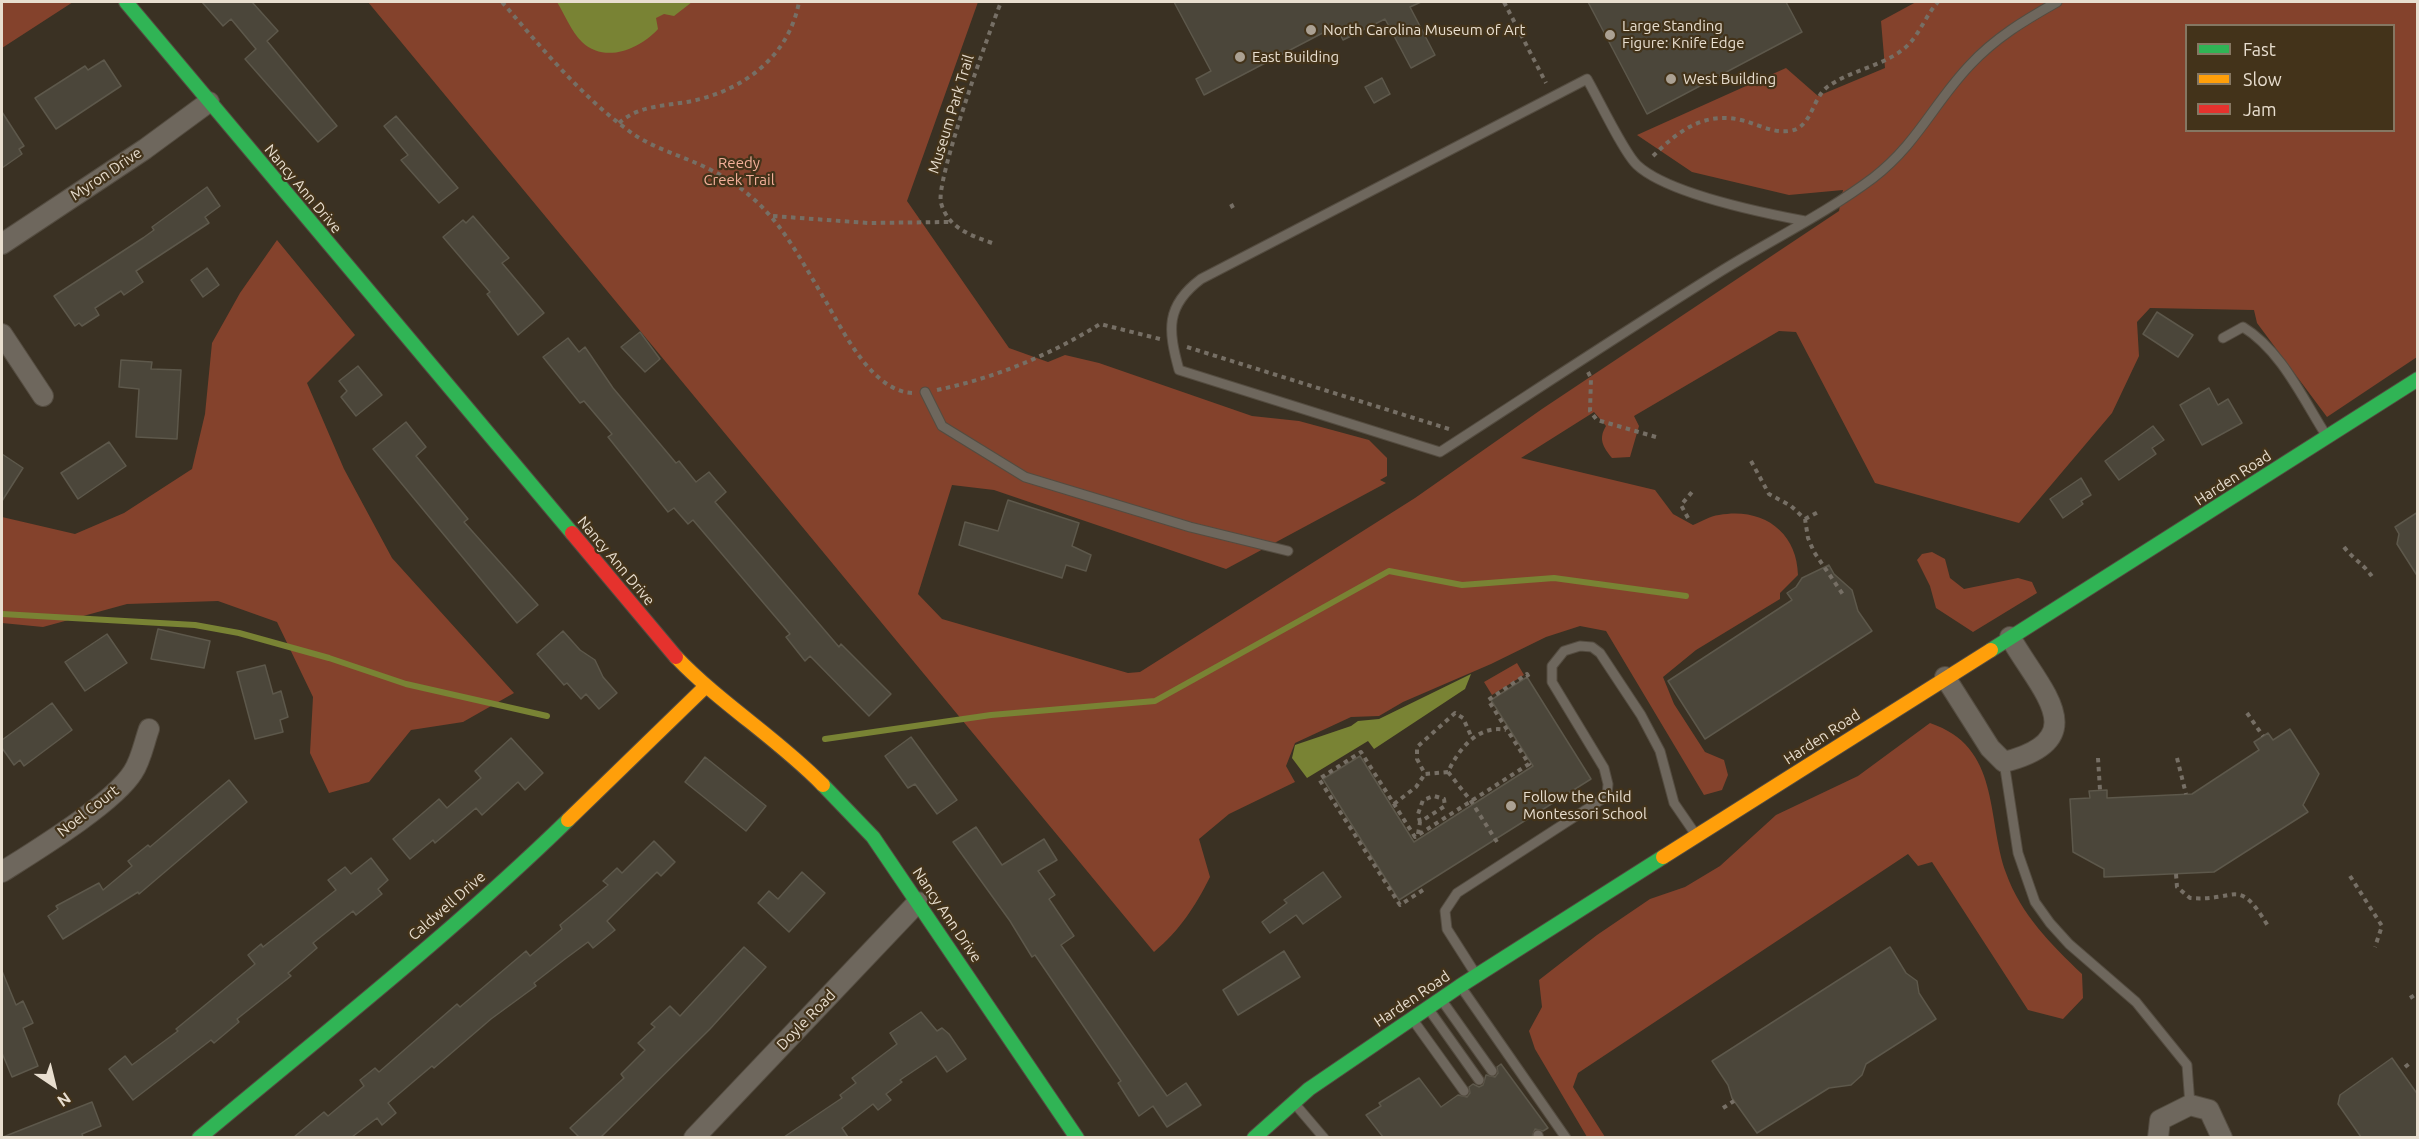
<!DOCTYPE html>
<html>
<head>
<meta charset="utf-8">
<style>
	body { margin:0 }
	#map { position:relative; width:2419px; height:1139px; overflow:hidden; background:#3a3123; font-family:Ubuntu,sans-serif }
	canvas { display:block }
	.frame { position:absolute; inset:0; border:3px solid #e8decf; pointer-events:none }
	.legend { position:absolute; left:2185px; top:24px; width:210px; height:108px; box-sizing:border-box; background:#43331a; border:2px solid #857762; margin:0; padding:8px 10px; list-style:none; font-size:18px; color:#e8decf }
	.legend li { display:flex; align-items:center; gap:12px; height:30px }
	.legend b { width:30px; border:2px solid #857762 }
	.north { position:absolute; left:24px; top:1055px; width:60px; height:60px; -webkit-text-stroke:4px #43331a; paint-order:stroke; rotate:145deg; font-size:16px; font-weight:700; line-height:24px; text-align:center; color:#e8decf }
	.north::after { content:''; display:block; margin:auto; width:21px; height:27px; background:#e8decf; clip-path:polygon(50% 0,100% 100%,50% 72%,0 100%) }
</style>
</head>
<body>
<div id="map">
<canvas width="2419" height="1139"></canvas>
<div class="frame"></div>
<ul class="legend">
<li><b style="height:8px;background:#30b455"></b>Fast</li>
<li><b style="height:8px;background:#ff9f0a"></b>Slow</li>
<li><b style="height:8px;background:#e5322d"></b>Jam</li>
</ul>
<div class="north">N</div>
</div>
<script>
const context = document.querySelector('canvas').getContext('2d');
context.lineJoin = 'round';
function paint(path, color) { context.fillStyle = color; context.fill(path, 'evenodd'); }
function stroke(path, color, width, dash) { context.strokeStyle = color; context.lineWidth = width; context.lineCap = dash ? 'butt' : 'round'; context.setLineDash(dash || []); context.stroke(path); }
function drawText(font, color, halo, rows, align = 'center') {
  context.font = font + ' Ubuntu,sans-serif'; context.lineWidth = 4.5; context.setLineDash([]); context.textBaseline = 'middle'; context.strokeStyle = halo; context.fillStyle = color; for (const [text, x, y, turn = 0] of rows) {
    context.save(); context.translate(x, y); context.rotate((+turn || 0) * Math.PI / 180); context.textAlign = isNaN(turn) ? turn : align; if (halo) context.strokeText(text, 0, 0); context.fillText(text, 0, 0); context.restore();
  }
}
const green = new Path2D(`
	M2,2H73L2,48Z
	M368,2H978L907,201L1009,348L1048,362L1065,355L1099,363L1252,416L1299,421L1369,440L1387,458V476L1380,480L1386,483L1226,569L994,490L952,485L918,594L942,619L1128,673L1140,672L1415,498L1542,409L1839,211L1843,190L1789,195L1692,172L1637,135L1786,68L1818,96L1885,68L1881,21L1916,2H2417V357L2327,417L2257,323L2254,310L2150,308L2137,322L2139,356L2112,413L2019,523L1875,483L1796,332L1779,331L1634,416L1639,426L1630,457L1612,458C1603,447 1598,439 1606,426L1594,412L1521,458L1655,490L1673,514L1693,525C1701,522 1710,516 1719,515C1762,507 1797,531 1798,575L1780,593V599L1696,650L1663,677L1674,704L1705,752L1724,760L1728,775L1722,790L1704,795L1606,631L1580,626L1546,637L1491,664L1403,702L1379,716L1351,717L1295,743L1286,766L1295,782L1229,814L1199,839L1210,877C1195,907 1180,930 1154,952ZM2186,26H2394V130H2186Z
	M277,240L355,335L307,383L344,469L392,558L514,693L463,722L411,730L369,782L329,793L310,753L313,697L277,622L218,601L127,604L43,627L2,623V517L75,534L124,513L192,469L205,414L212,343L240,293Z
	M1932,552L1945,559L1950,578L1964,589L2018,578L2032,582L2037,593L1973,632L1936,608L1930,586L1917,560L1922,554Z
	M1517,663L1524,675L1492,695L1484,682Z
	M1930,723C2001,747 1986,816 2006,873C2021,915 2051,944 2082,974L2083,998L2063,1019L2028,1010L1932,862L1918,866L1908,854L1578,1073L1573,1087L1605,1137H1587L1535,1049L1529,1031L1542,1007L1539,980L1597,935L1650,899L1685,887L1720,866L1776,815L1858,776Z`);
const water = new Path2D(`
	M557,2H692L674,16L664,14L656,18L658,29C640,49 605,64 582,42C571,31 565,15 557,2Z
	M1471,674L1465,689L1374,749L1368,741L1307,778L1292,758L1295,745L1351,726L1358,721L1379,719Z`);
const stream = new Path2D(`
	M2,614L195,625L239,633L329,658L406,684L547,716
	M825,739L991,715L1155,701L1389,571L1462,585L1554,578L1686,596`);
const building = new Path2D(`
	M202,2H252L278,31L267,41L337,126L318,142L245,59L256,49L231,19L223,26Z
	M1174,2H1421L1410,7L1435,55L1411,68L1385,19L1343,40L1336,26L1204,95L1196,79L1211,71Z
	M1588,2H1786L1802,32L1647,114Z
	M104,60L121,86L56,129L35,98L85,66L88,70Z
	M1382,78L1390,94L1374,103L1365,87Z
	M2,112L24,146L19,149L22,154L2,168Z
	M396,116L458,188L439,203L401,160L408,155L384,126Z
	M207,187L220,206L205,217L209,223L136,271L143,282L124,295L121,291L95,308L99,315L82,326L79,323L75,326L54,296L143,238L154,230L152,227Z
	M473,216L509,258L502,263L544,313L518,335L487,294L490,292L443,237L463,220L466,223Z
	M207,268L219,285L203,297L191,280Z
	M2157,312L2193,335L2178,357L2143,334Z
	M640,332L660,359L645,372L621,347Z
	M568,338L579,352L585,347L613,388L676,463L679,461L696,482L709,472L726,492L715,502L839,647L841,644L891,694L869,716L810,656L805,661L786,637L790,634L693,520L688,524L674,508L668,512L608,437L612,434L584,401L580,403L543,357Z
	M121,360L152,362L151,369L181,370L177,439L136,437L139,389L119,387Z
	M358,366L382,395L356,416L341,397L347,391L339,381Z
	M2209,388L2218,405L2228,399L2242,423L2202,445L2180,405Z
	M406,422L426,447L416,456L468,519L464,522L538,605L517,623L373,449Z
	M2153,426L2164,440L2152,448L2156,454L2119,480L2105,461Z
	M109,442L126,466L78,499L61,473Z
	M2,454L23,468L2,501Z
	M2081,478L2091,495L2081,501L2083,504L2063,518L2050,499Z
	M1008,500L1079,523L1072,546L1091,555L1086,571L1066,565L1062,578L959,545L965,522L998,531Z
	M2418,512V577L2397,544L2399,534L2395,527Z
	M1829,565L1834,574L1852,590L1858,611L1872,631L1705,739L1668,681L1792,600L1787,593L1796,587L1802,578Z
	M158,629L210,641L204,668L151,659Z
	M563,631L580,650L595,660L603,677L617,693L599,709L586,694L581,699L567,683L564,685L537,654Z
	M107,634L127,663L85,691L65,662Z
	M265,665L273,694L281,691L288,717L280,720L283,732L255,739L237,672Z
	M1527,677L1591,779L1399,900L1323,779L1360,756L1414,842L1533,766L1491,700Z
	M52,703L72,730L24,766L20,760L14,765L2,748V740Z
	M2290,729L2319,774L2303,805L2308,812L2214,872L2104,877V869L2073,852L2070,799L2090,798L2089,791L2107,790V798L2192,794L2259,750L2254,742L2268,733L2273,740Z
	M911,737L957,800L937,814L915,784L908,788L885,756Z
	M511,738L543,773L525,790L518,782L482,815L476,808L435,843L433,840L410,859L393,839L439,799L447,808L481,778L475,771Z
	M705,757L766,806L746,831L685,782Z
	M229,780L247,802L139,894L138,892L63,939L48,916L58,909L56,906L99,883L103,890L132,866L128,861L148,845L150,847Z
	M976,827L1002,865L1044,839L1057,860L1038,871L1055,895L1049,899L1074,936L1061,945L1167,1096L1186,1083L1201,1105L1167,1127L1153,1106L1139,1116L1118,1083L1121,1081L1035,955L1032,957L1010,921L953,842Z
	M654,841L675,862L661,876L657,872L607,921L615,930L593,948L588,942L565,959L534,983L536,986L491,1019L434,1068L432,1066L388,1103L396,1113L382,1125L377,1118L352,1137H294L324,1112L328,1116L364,1086L360,1080L375,1068L379,1072L457,1004L460,1007L526,951L530,956L562,929L560,925L608,885L603,881L617,868L622,873Z
	M371,858L388,880L378,889L382,894L356,915L353,911L313,943L317,948L288,973L291,976L237,1019L239,1022L214,1043L211,1040L133,1100L109,1069L125,1056L132,1065L178,1031L176,1029L255,964L248,955L261,944L263,947L336,890L328,880L345,867L351,874Z
	M802,872L825,893L789,932L758,903L769,891L778,899Z
	M1323,872L1341,897L1303,924L1296,915L1270,933L1262,922L1287,903L1284,900Z
	M744,947L766,967L710,1029L601,1137H579L570,1128L624,1078L621,1074L645,1050L638,1043L655,1027L651,1024L670,1006L680,1016Z
	M1890,947L1906,973L1917,981L1919,993L1936,1019L1866,1064L1862,1075L1851,1085L1829,1088L1757,1133L1732,1098L1728,1085L1712,1061Z
	M1284,951L1300,977L1238,1015L1223,990Z
	M2,971L16,1005L23,1001L33,1023L23,1028L38,1066L12,1077L2,1053Z
	M921,1012L937,1031L942,1028L949,1034L966,1059L947,1072L936,1056L900,1080L902,1082L886,1094L891,1100L878,1110L873,1104L842,1128L848,1137H784L842,1098L840,1095L856,1083L852,1078L897,1044L890,1033Z
	M2392,1058L2418,1095V1137H2361L2338,1104L2340,1095Z
	M1501,1064L1548,1128L1543,1131L1535,1129L1532,1137H1383L1366,1115L1381,1106L1379,1103L1419,1078L1441,1107L1458,1095L1467,1097L1470,1093L1469,1087L1473,1084L1479,1087L1483,1085L1486,1075L1495,1077L1498,1073L1497,1067Z
	M92,1102L101,1126L82,1134L83,1137H3Z`);
const path = new Path2D(`
	M502,2C541,47 580,95 629,131C653,149 684,156 711,170C772,201 792,245 825,300C843,331 872,391 912,393
	M1504,2L1546,83
	M619,123C639,105 666,106 692,101C744,90 789,56 799,2
	M1653,156C1679,130 1706,110 1745,121C1759,125 1773,133 1789,131C1811,129 1812,100 1826,88C1850,69 1889,66 1910,43C1920,32 1927,14 1938,2
	M1231,204L1233,208
	M773,216L868,223L949,222
	M992,243C970,235 948,228 941,203C935,181 990,30 1001,2
	M1187,347L1449,429
	M1588,372L1591,378L1590,411L1597,420L1656,437
	M937,390C995,378 1050,355 1100,324L1160,339
	M1751,461L1769,494L1791,506L1805,519L1808,538L1814,552L1844,596
	M1688,518L1681,505L1692,492
	M1805,519L1820,511
	M2344,547C2354,560 2364,564 2373,578
	M2247,713L2263,736
	M2098,758L2100,790
	M2177,758L2186,794
	M1448,772L1425,774L1417,759V747L1455,713L1463,718L1472,738
	M1394,804L1416,787L1425,774
	M1418,834L1420,822L1445,806L1444,799L1434,796L1423,800L1418,814L1420,822
	M1497,842L1471,801L1448,772C1458,750 1478,724 1506,730
	M2176,874L2177,887L2190,898C2238,902 2237,875 2268,926
	M2350,876L2382,926L2375,947
	M1423,890L1400,905L1319,779L1361,752L1415,837L1529,764L1488,700L1527,674L1529,678
	M2410,998L2418,993
	M2405,1067L2410,1063
	M1723,1108L1734,1101`);
const lane = new Path2D(`
	M1805,221C1763,213 1668,194 1637,165C1624,153 1598,98 1587,79L1201,279C1165,306 1168,330 1179,370L1440,452C1533,392 1625,331 1718,273C1769,241 1825,214 1873,178C1918,143 1933,104 1970,65C1995,38 2025,20 2057,2
	M2223,338L2243,327C2281,350 2303,399 2326,435
	M925,392L942,426L1025,477L1190,527L1288,551
	M2004,762L2018,853L2035,902L2050,923L2069,944L2136,1002L2187,1065L2190,1105
	M1475,973L1447,929L1445,911L1457,893L1607,796L1608,784L1604,768L1552,682V666L1564,651L1580,646L1592,647L1600,653L1641,715L1660,751L1674,803L1696,835
	M1461,987L1566,1138
	M1443,1002L1492,1071
	M1430,1011L1479,1080
	M1413,1020L1464,1091
	M1295,1104L1324,1138
	M1538,1135L1539,1138`);
const street = new Path2D(`
	M2,244L145,149L209,102
	M2,334L43,396
	M1945,677L1990,748L2004,762C2096,739 2040,690 2010,637
	M2,872C35,851 114,803 133,772C141,760 144,743 149,729
	M694,1138L918,902
	M2158,1138L2160,1120L2190,1105L2209,1110L2222,1138`);
const fast = new Path2D(`
	M126,2L572,533
	M1991,650L2418,379
	M823,785L873,837L1077,1138
	M199,1138C323,1034 452,933 568,820
	M1254,1138L1309,1089L1460,986L1663,857`);
const slow = new Path2D(`
	M676,657C721,704 777,738 823,785
	M568,820L705,687
	M1663,857L1991,650`);
const jam = new Path2D(`
	M572,533L676,657`);
const markers = [
	[1311,30,6,"#aba193"],
	[1610,35,6,"#aba193"],
	[1240,57,6,"#aba193"],
	[1671,79,6,"#aba193"],
	[1511,806,6,"#aba193"]
];
const poiNames = [
	["Large Standing",1622,26],
	["Figure: Knife Edge",1622,43],
	["North Carolina Museum of Art",1323,30],
	["East Building",1252,57],
	["West Building",1683,79],
	["Follow the Child",1523,797],
	["Montessori School",1523,814]
];
const streetNames = [
	["Museum Park Trail",951,114,-73],
	["Myron Drive",106,174,-34],
	["Nancy Ann Drive",303,189,50],
	["Harden Road",2233,478,-33],
	["Nancy Ann Drive",616,561,50],
	["Harden Road",1822,737,-33],
	["Noel Court",88,811,-38],
	["Caldwell Drive",447,906,-41],
	["Nancy Ann Drive",947,915,56],
	["Harden Road",1412,999,-34],
	["Doyle Road",806,1020,-46]
];
const parkNames = [
	["Reedy",739,163],
	["Creek Trail",739,180]
];
paint(green, '#84422c');
paint(water, '#798334');
stroke(stream, '#798334', 6);
paint(building, '#4b463a');
stroke(building, '#5d584b', 1.5);
stroke(lane, '#544c40', 11);
stroke(street, '#544c40', 22);
stroke(fast, '#544c40', 16);
stroke(slow, '#544c40', 16);
stroke(jam, '#544c40', 16);
stroke(path, '#766f65', 4, [4.5, 4.5]);
stroke(lane, '#6e675d', 9);
stroke(street, '#6e675d', 20);
stroke(fast, '#30b455', 14);
stroke(slow, '#ff9f0a', 14);
stroke(jam, '#e5322d', 14);
for (const [x, y, r, color] of markers) { const dot = new Path2D(); dot.arc(x, y, r, 0, 2 * Math.PI); context.fillStyle = color; context.fill(dot); stroke(dot, '#43331a', 2); }
drawText('15px', '#e8decf', '#43331a', poiNames, 'left');
drawText('15px', '#e8decf', '#43331a', streetNames);
drawText('15px', '#f3b09a', '#43331a', parkNames);
</script>
</body>
</html>
